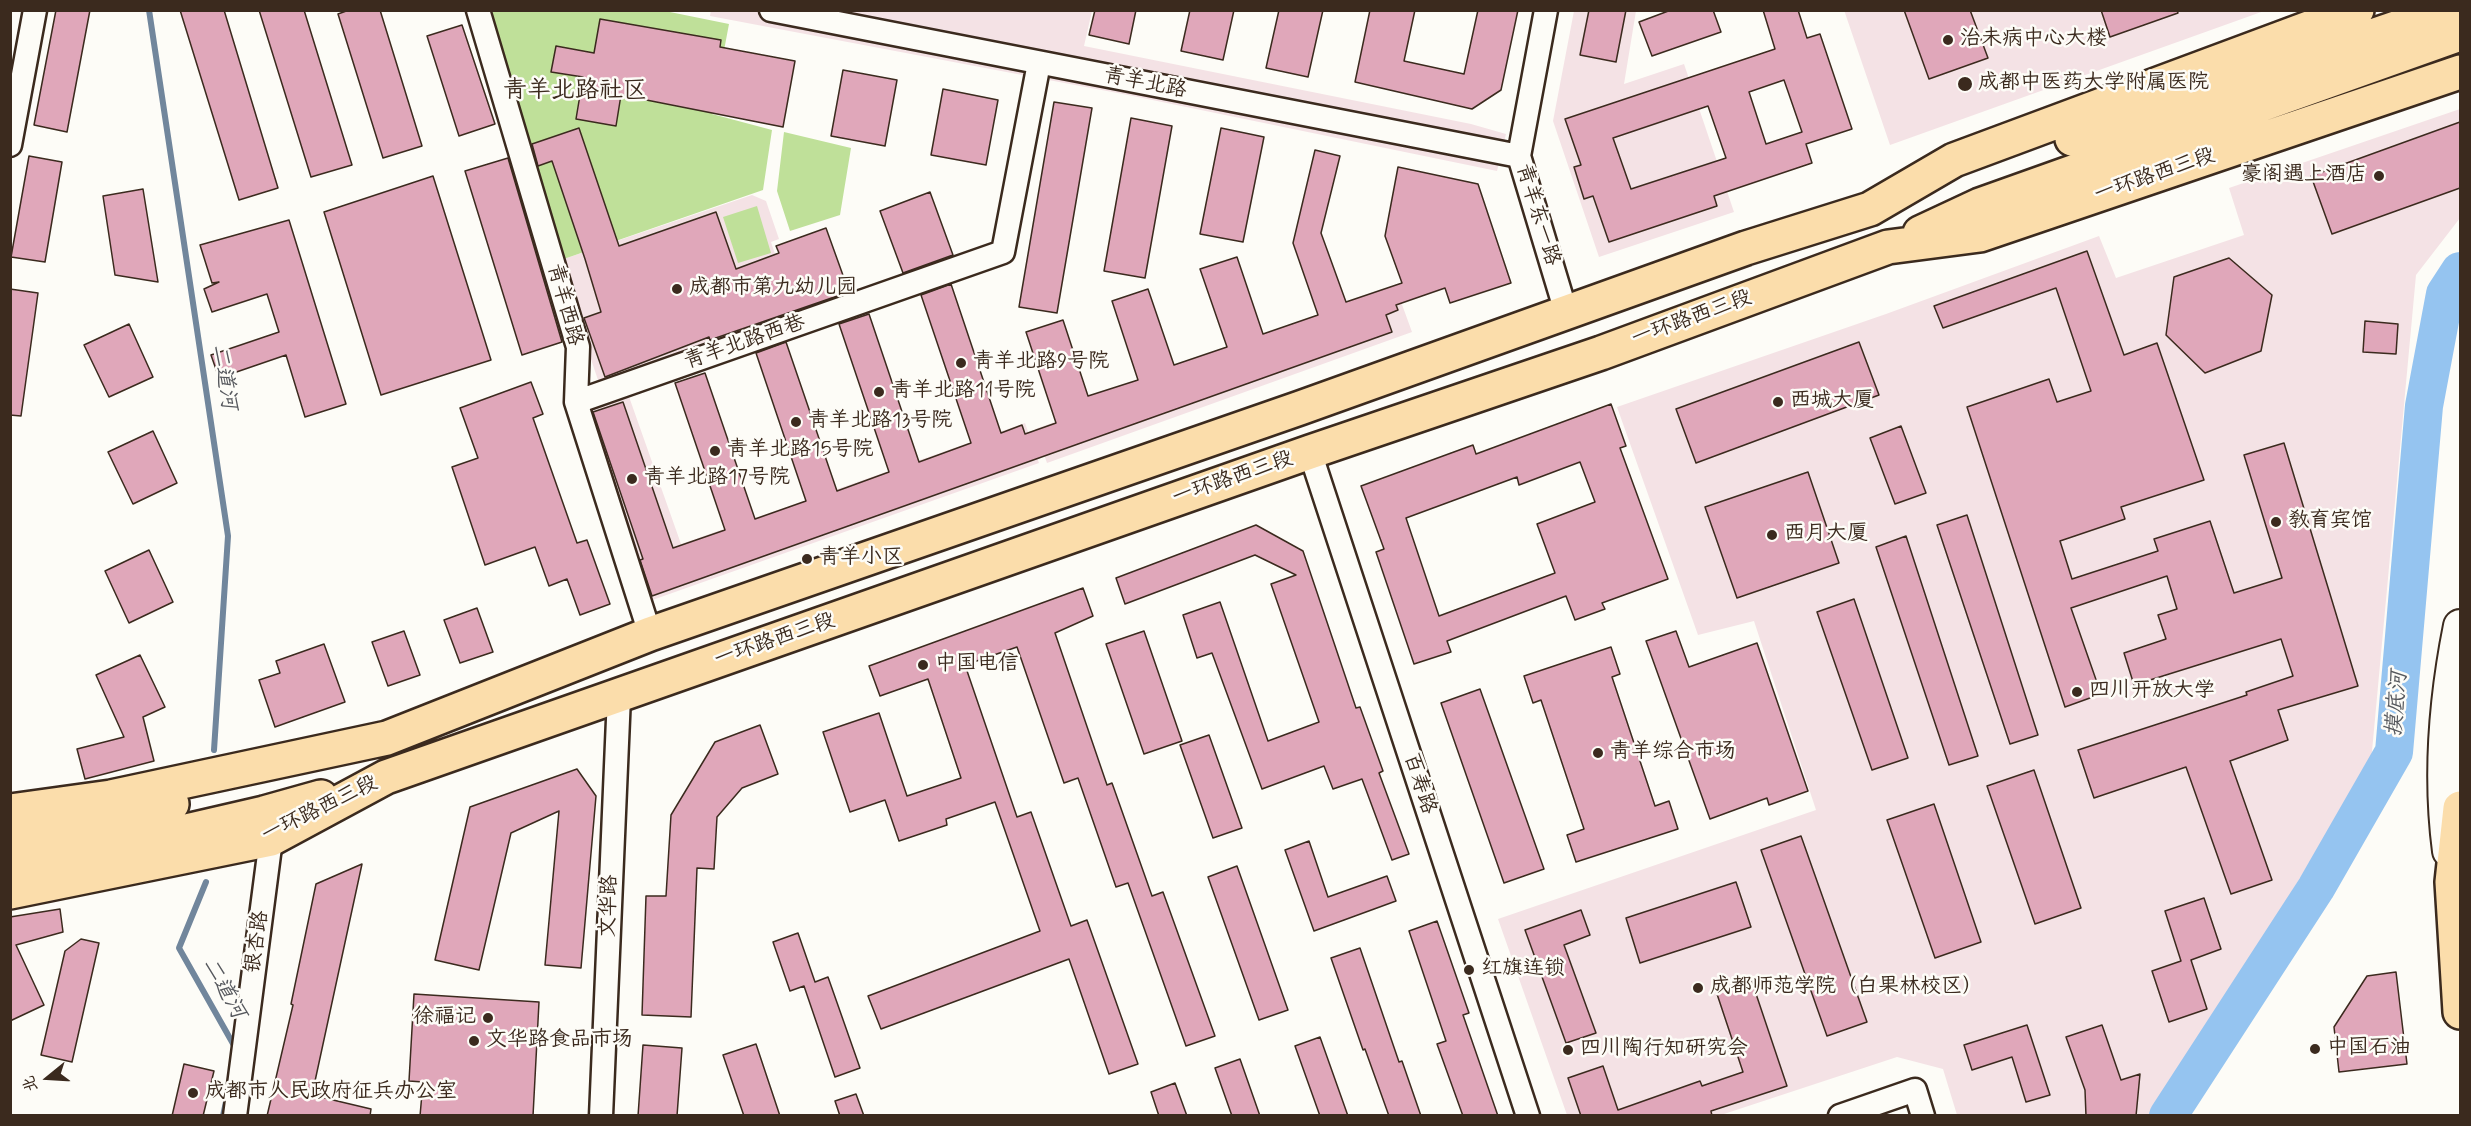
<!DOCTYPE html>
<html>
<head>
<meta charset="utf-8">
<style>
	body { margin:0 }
	#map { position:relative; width:2471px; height:1126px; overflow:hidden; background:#fdfcf7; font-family:Mynerve,"LXGW WenKai TC",sans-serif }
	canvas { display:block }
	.frame { position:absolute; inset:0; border:12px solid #3b2a1e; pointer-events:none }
	.north { position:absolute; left:18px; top:1048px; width:60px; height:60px; -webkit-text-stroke:4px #fdfcf7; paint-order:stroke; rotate:252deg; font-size:16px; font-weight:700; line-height:24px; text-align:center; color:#3b2a1e }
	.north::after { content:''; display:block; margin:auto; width:21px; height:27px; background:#3b2a1e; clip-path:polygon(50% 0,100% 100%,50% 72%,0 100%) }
</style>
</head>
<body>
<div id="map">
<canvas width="2471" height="1126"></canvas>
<div class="frame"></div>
<div class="north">北</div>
</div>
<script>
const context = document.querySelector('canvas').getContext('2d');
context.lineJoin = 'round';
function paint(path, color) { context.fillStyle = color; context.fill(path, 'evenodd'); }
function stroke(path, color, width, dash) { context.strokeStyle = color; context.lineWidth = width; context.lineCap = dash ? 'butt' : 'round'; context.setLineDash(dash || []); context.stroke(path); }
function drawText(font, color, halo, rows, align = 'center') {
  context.font = font + ' Mynerve,"LXGW WenKai TC",sans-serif'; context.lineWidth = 5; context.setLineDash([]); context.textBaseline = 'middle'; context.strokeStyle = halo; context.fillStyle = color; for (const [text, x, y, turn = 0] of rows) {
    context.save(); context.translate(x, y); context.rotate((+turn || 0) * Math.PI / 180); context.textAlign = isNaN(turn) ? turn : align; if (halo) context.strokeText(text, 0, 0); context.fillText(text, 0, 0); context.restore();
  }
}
const built = new Path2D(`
	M711,10L1092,11L1084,46L1471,124L1506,134L1497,171L1128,95L710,16Z
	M1844,10L2264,11L1890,145Z
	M1574,11H1636L1624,84L1684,64L1734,212L1599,257L1553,121Z
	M2460,109V218L2416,275L2371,762L2155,1115H1957L1943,1069L1897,1057L1721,1115H1567L1498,919L1816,810L1754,621L1698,635L1617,407L1886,314L2099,236L2116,278L2244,235L2229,188Z
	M752,195L766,201L779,239L771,242L796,317L599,383L558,261Z
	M1400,299L1412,332L1047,463L1035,429Z
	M627,391L681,544L1025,423L1039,463L644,603L581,406Z`);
const green = new Path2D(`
	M482,11H665L729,24L712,114L772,130L763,190L558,261Z
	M784,132L851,148L840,215L790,231L777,191Z
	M757,206L771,253L738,263L723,217Z`);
const stream = new Path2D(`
	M149,10L228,536L214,750
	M206,882L179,948L236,1049
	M223,1116L226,1102`);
const river = new Path2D(`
	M2168,1116L2316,888L2394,752L2424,406L2445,294L2460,271`);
const building = new Path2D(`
	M56,10H90L67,132L34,125Z
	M180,10H224L278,188L239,200Z
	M259,10H304L352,165L311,177Z
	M349,10H380L422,146L383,158L338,14Z
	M1095,10H1136L1129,44L1089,35Z
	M1190,10H1234L1223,60L1181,51Z
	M1279,10H1323L1308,77L1266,68Z
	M1370,10H1415L1404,61L1464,74L1478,10H1518L1501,90L1472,109L1355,82Z
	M1589,10H1626L1616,62L1580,55Z
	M1671,10H1713L1721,32L1652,56L1639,22Z
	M1763,10H1798L1807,38L1820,34L1852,129L1806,144L1812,163L1714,196L1717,206L1609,242L1593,196L1584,199L1574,167L1581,165L1565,119L1775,49ZM1784,80L1802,132L1766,144L1749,92ZM1708,106L1726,158L1631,189L1613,138Z
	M1904,10H1970L1988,58L1929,79Z
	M2101,10H2177L2178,13L2110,37Z
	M600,19L721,40L720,47L795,61L783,127L621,95L616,126L576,119L583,77L551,72L556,46L594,53Z
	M462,25L495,124L459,136L427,36Z
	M843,70L897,80L885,146L831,136Z
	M943,89L998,100L986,165L931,155Z
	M1054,102L1092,108L1057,313L1019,307Z
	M1131,118L1172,126L1145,278L1104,271Z
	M2460,122V188L2332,234L2311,176Z
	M579,128L619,246L716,212L736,269L779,253L776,246L826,228L849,292L710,340L709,337L605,377L584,318L601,312L585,259L552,161L538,166L532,144Z
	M1221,128L1264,137L1243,242L1200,234Z
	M1315,150L1340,156L1321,233L1346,302L1402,283L1385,236L1398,167L1478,184L1511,283L1450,303L1445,288L1396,305L1398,310L1386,315L1392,332L652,596L640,560L643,559L593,412L623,402L673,548L725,530L675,383L705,373L755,519L806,501L756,353L786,342L837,491L889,472L839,324L869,314L919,462L971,443L921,295L951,284L1001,433L1022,425L1025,434L1056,423L1026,332L1063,320L1088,396L1138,380L1112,301L1148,289L1174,365L1227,347L1200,269L1237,257L1263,334L1318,315L1293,243Z
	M29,156L62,162L45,262L11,257Z
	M508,158L562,342L522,355L465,171Z
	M433,176L491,360L381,395L324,212Z
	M143,189L158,282L115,275L103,196Z
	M930,192L953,255L903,273L880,211Z
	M289,220L346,404L305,417L286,355L219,378L211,355L279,332L267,294L212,312L204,289L219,282L212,283L200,245Z
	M2087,251L2124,355L2157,343L2204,480L2121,507L2125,519L2060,541L2072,579L2158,551L2154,539L2210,521L2234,593L2282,578L2244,455L2284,443L2358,686L2278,710L2288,740L2230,761L2272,880L2231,894L2186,767L2094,798L2078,750L2247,695L2246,692L2293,676L2281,639L2134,685L2124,653L2166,639L2158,615L2177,609L2167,576L2071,608L2101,694L2065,707L1967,407L2049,379L2057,402L2091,391L2056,288L1943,328L1934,306Z
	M2229,258L2272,295L2261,351L2205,373L2166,335L2174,277Z
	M10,289L38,293L21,416L10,415Z
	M2365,321L2398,324L2396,354L2363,352Z
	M129,324L153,377L109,397L84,345Z
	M1859,342L1879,395L1696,463L1676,409Z
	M531,382L543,414L533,418L577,543L587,540L610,604L580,615L567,579L549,586L535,547L485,565L452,467L478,458L460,408Z
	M1611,404L1626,446L1620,448L1668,579L1602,603L1605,609L1575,620L1566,596L1447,641L1451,652L1414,664L1376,552L1384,549L1361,486L1473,445L1476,454ZM1580,462L1595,502L1537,524L1555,573L1439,616L1406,518L1517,477L1519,485Z
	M1901,426L1926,493L1895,504L1870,438Z
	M153,431L177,483L133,504L108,452Z
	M1808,472L1839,563L1737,598L1705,507Z
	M1967,515L2038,735L2010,744L1937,525Z
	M1256,525L1303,551L1356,708L1360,707L1383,771L1379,773L1409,854L1392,860L1362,779L1333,789L1324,766L1262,789L1212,653L1197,658L1183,615L1220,602L1268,741L1319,722L1271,584L1296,575L1255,555L1125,604L1116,578Z
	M1906,536L1978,756L1949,765L1876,547Z
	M149,550L173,602L129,623L105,571Z
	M1083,588L1093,616L1055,633L1107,785L1112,783L1152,896L1163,892L1215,1036L1186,1046L1128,883L1116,887L1078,778L1064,783L1017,647L965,665L1017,817L1031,812L1071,926L1087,920L1138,1064L1109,1074L1069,959L881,1029L868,996L1040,931L995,802L946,819L947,825L899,841L885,800L850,812L823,732L879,713L907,796L961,778L928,679L880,696L869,666Z
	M1854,599L1908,758L1872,770L1817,612Z
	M477,608L493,652L460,663L444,620Z
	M404,631L420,675L388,686L372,642Z
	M1144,631L1182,741L1144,754L1106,644Z
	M1676,631L1689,667L1757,643L1808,791L1769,805L1767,798L1710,819L1646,641Z
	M324,644L345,702L275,727L259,680L280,673L276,661Z
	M1611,647L1620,674L1612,677L1655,806L1669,801L1678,829L1576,862L1567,835L1584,829L1541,700L1533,703L1524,676Z
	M140,655L165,707L143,717L154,761L85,779L77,749L124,737L96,675Z
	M1480,689L1544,869L1504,883L1441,703Z
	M760,725L778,774L742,788L717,817L714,869L697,868L691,1017L642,1015L646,896H666L671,815L715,742Z
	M1209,735L1242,828L1213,838L1180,745Z
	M577,769L596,796L581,968L545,965L559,811L511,833L479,970L435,960L470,807Z
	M2034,770L2081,908L2035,924L1987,786Z
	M1934,804L1981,942L1935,958L1887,820Z
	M1801,836L1867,1022L1827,1036L1761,850Z
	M1309,841L1328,897L1387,876L1396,901L1314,931L1285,850Z
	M362,864L312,1095L371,1109L370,1116H267L293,1005L291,1004L316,884Z
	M1237,866L1288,1010L1259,1020L1208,877Z
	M1736,882L1751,927L1640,963L1626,918Z
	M2204,898L2221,949L2191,960L2207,1009L2169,1022L2152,971L2181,961L2165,911Z
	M60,909L63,932L16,945L44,1005L10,1021V917Z
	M1581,910L1590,935L1564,945L1596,1033L1566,1043L1525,930Z
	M1437,921L1469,1013L1463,1015L1498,1116H1463L1437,1044L1446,1041L1409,931Z
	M798,933L815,982L828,977L860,1068L835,1077L804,986L790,991L773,942Z
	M81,939L99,943L72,1062L41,1055L65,951Z
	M1360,948L1399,1062L1402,1061L1421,1116H1389L1365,1049L1363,1050L1331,958Z
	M2396,972L2407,1064L2339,1072L2334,1027L2367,976Z
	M1751,979L1787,1086L1711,1111L1712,1116H1581L1568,1078L1603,1066L1618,1110L1700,1081L1702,1086L1743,1072L1716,991Z
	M414,994L539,1002L533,1116H420L423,1082L409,1081Z
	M2027,1025L2050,1095L2026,1102L2012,1057L1972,1070L1964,1045Z
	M2102,1025L2121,1080L2140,1074L2136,1116H2086L2085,1090L2066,1037Z
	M1320,1037L1348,1116H1320L1295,1046Z
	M756,1044L780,1116H744L723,1055Z
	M643,1045L682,1048L677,1116H638Z
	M1240,1059L1260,1116H1232L1215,1068Z
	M184,1064L214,1071L203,1116H172Z
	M1175,1083L1187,1116H1159L1151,1092Z
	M856,1094L864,1116H840L835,1101Z`);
const street = new Path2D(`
	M478,10L578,347L576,402L650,634
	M771,10L1519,156
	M1546,10L1519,156L1566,312
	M10,145L35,10
	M576,402L1003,252L1039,63
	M1310,452L1528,1116
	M235,1116L271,839
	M601,1116L619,696
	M1840,1116L1915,1090L1923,1116`);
const secondary = new Path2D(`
	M2449,851C2439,775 2445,701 2460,626`);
const primary = new Path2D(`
	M2072,139L2448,10
	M1920,233L1980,205L2460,34
	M2460,808L2452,882L2460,1012
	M10,811L111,797L387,738L650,634L1300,408L1746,248L1870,209L1954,160L2357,10
	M10,841L105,825L172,804
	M10,865L104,850L264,813L321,797
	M10,892L271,839L386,777L1310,452L1601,353L1888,247L1980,235L2460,72`);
const markers = [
	[1948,40,6,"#3b2a1e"],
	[1965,84,8,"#3b2a1e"],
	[2379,176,6,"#3b2a1e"],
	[677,289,6,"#3b2a1e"],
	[961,363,6,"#3b2a1e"],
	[879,392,6,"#3b2a1e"],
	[1778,402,6,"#3b2a1e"],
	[796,422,6,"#3b2a1e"],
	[715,451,6,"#3b2a1e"],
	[632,479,6,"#3b2a1e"],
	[2276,522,6,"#3b2a1e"],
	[1772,535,6,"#3b2a1e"],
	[807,559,6,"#3b2a1e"],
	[923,665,6,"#3b2a1e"],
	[2077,692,6,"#3b2a1e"],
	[1598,753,6,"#3b2a1e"],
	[1469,970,6,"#3b2a1e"],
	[1698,988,6,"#3b2a1e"],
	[488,1018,6,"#3b2a1e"],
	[474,1041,6,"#3b2a1e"],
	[2315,1049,6,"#3b2a1e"],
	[1568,1050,6,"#3b2a1e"],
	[193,1093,6,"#3b2a1e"]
];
const poiNames = [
	["治未病中心大楼",1960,40],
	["成都中医药大学附属医院",1978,84],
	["豪阁遇上酒店",2367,176,"right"],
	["成都市第九幼儿园",689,289],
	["青羊北路9号院",973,363],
	["青羊北路11号院",891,392],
	["西城大厦",1790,402],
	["青羊北路13号院",808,422],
	["青羊北路15号院",727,451],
	["青羊北路17号院",644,479],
	["教育宾馆",2288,522],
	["西月大厦",1784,535],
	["青羊小区",819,559],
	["中国电信",935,665],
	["四川开放大学",2089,692],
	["青羊综合市场",1610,753],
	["红旗连锁",1481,970],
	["成都师范学院（白果林校区）",1710,988],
	["徐福记",476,1018,"right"],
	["文华路食品市场",486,1041],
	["中国石油",2327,1049],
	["四川陶行知研究会",1580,1050],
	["成都市人民政府征兵办公室",205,1093]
];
const streetNames = [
	["青羊北路",1145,84,11],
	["一环路西三段",2155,176,-19],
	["青羊东一路",1537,215,73],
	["青羊西路",564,305,75],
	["一环路西三段",1692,319,-20],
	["青羊北路西巷",745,343,-19],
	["一环路西三段",1233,479,-19],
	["一环路西三段",775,641,-19],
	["百寿路",1419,784,72],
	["一环路西三段",320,810,-26],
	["文华路",610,906,-88],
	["银杏路",258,942,-82]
];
const waterNames = [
	["二道河",223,377,81],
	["摸底河",2398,704,-85],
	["二道河",223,989,61]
];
const quarterNames = [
	["青羊北路社区",575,92]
];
paint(built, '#f4e2e5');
paint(green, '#bfe099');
stroke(stream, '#71869c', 6);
stroke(river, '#95c4f0', 38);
paint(building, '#e0a7ba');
stroke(building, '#3b2a1e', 1.5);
stroke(street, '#3b2a1e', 27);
stroke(secondary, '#3b2a1e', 36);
stroke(primary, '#3b2a1e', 38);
stroke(street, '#fdfcf7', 22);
stroke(secondary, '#fdfcf7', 32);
stroke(primary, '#fbddab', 33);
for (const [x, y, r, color] of markers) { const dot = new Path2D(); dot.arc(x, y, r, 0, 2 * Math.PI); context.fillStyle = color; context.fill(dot); stroke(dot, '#fdfcf7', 2); }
drawText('21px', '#3b2a1e', '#fdfcf7', poiNames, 'left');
drawText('21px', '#3b2a1e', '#fdfcf7', streetNames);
drawText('italic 22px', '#56585d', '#fdfcf7', waterNames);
drawText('24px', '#3b2a1e', '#fdfcf7', quarterNames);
</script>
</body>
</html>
